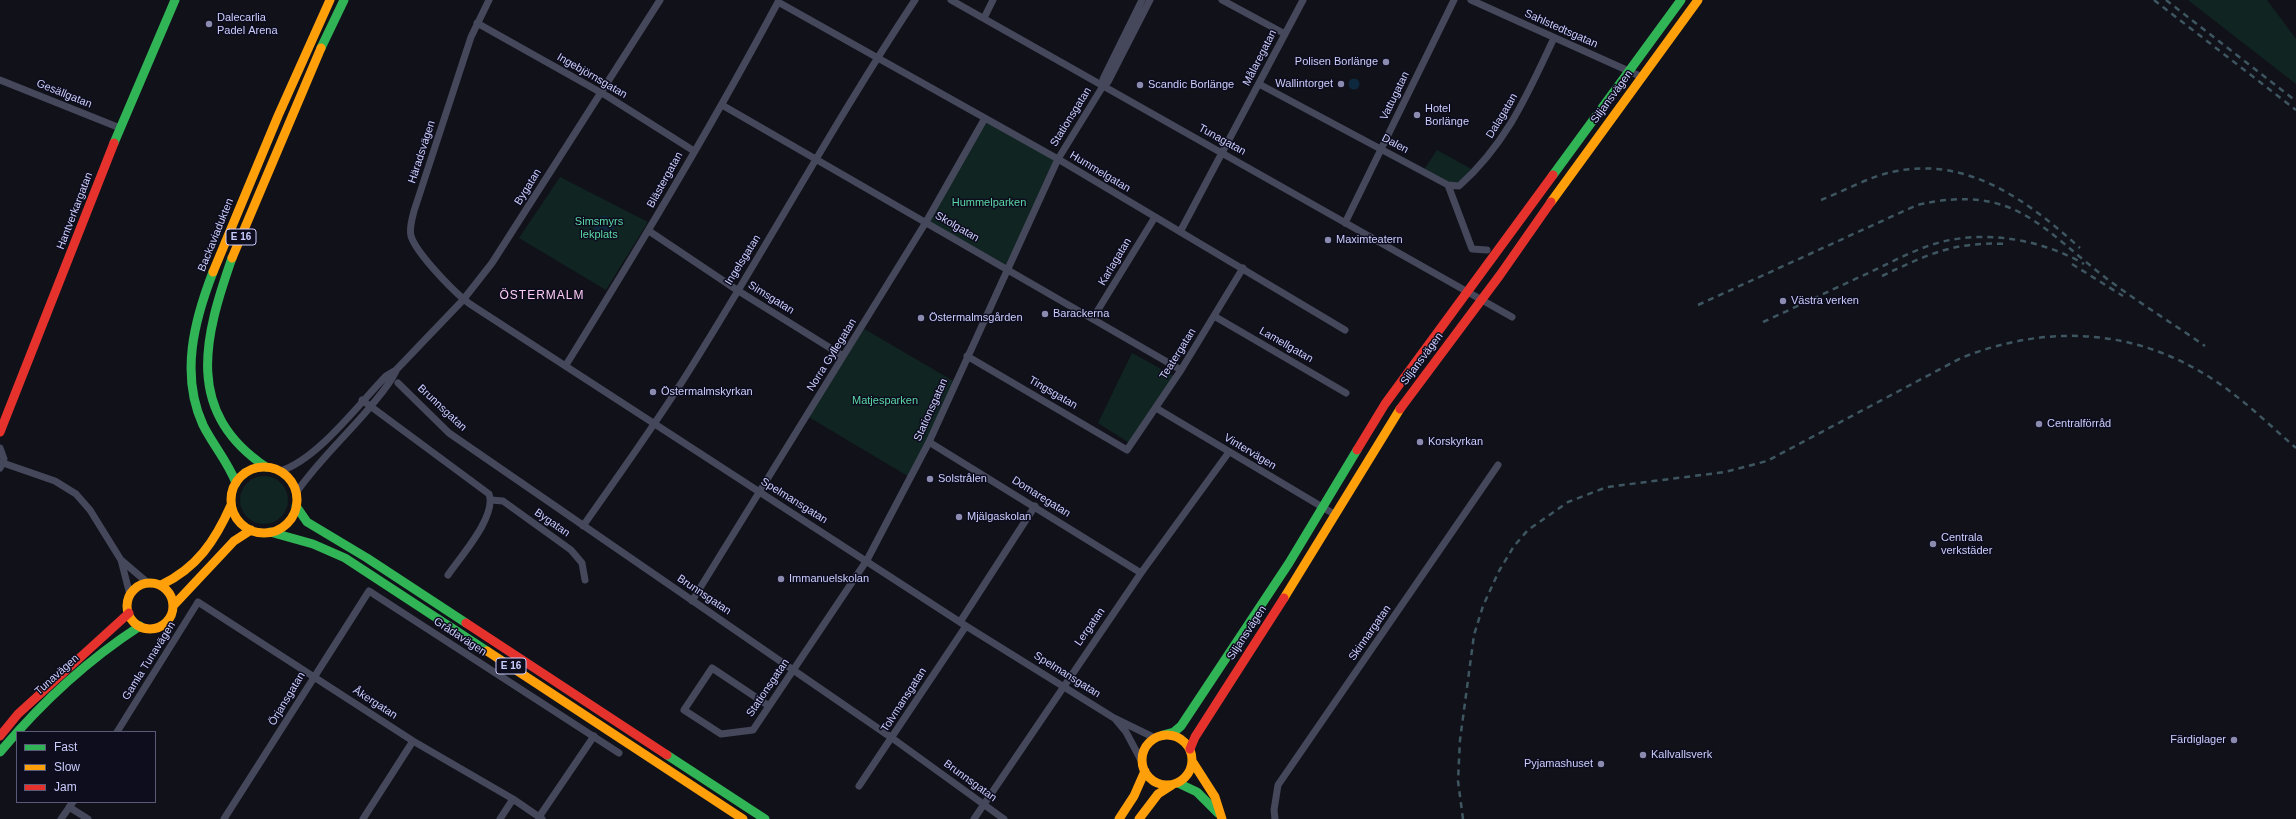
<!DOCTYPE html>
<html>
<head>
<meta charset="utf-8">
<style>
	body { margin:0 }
	#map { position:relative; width:2296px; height:819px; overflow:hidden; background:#11111a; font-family:Helvetica,sans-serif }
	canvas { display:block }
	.legend { position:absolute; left:16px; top:731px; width:140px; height:72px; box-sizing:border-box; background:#0d0d1e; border:1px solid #595a77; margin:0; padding:5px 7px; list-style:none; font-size:12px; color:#cbcdfd }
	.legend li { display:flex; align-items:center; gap:8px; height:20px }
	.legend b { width:20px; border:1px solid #595a77 }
</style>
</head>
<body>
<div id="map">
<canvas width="2296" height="819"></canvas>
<ul class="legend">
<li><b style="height:5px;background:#30b455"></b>Fast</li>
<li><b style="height:5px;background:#ff9f0a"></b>Slow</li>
<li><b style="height:5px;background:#e5322d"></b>Jam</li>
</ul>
</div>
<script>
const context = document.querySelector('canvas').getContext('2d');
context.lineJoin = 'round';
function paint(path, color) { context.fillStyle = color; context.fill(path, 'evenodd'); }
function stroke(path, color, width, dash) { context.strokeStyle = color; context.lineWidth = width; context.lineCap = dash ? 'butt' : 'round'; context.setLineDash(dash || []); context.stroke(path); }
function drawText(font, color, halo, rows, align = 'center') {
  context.font = font + ' Helvetica,sans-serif'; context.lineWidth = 3; context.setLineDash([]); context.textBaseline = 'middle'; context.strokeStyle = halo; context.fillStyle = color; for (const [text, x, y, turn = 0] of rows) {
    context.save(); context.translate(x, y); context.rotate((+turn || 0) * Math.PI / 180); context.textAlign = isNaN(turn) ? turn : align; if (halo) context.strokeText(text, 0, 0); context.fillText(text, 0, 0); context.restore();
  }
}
const green = new Path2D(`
	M2188,0H2267L2296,39V84Z
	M985,118L1058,159L1008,269L926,222Z
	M1437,150L1475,171L1459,186L1423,171Z
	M560,177L648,222L606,290L519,238Z
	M861,327L955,382L911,478L807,416Z
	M1132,353L1174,376L1131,444L1098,423Z
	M240 500a24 24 0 1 1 48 0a24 24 0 1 1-48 0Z`);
const water = new Path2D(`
	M1348.5 84a5.5 5.5 0 1 1 11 0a5.5 5.5 0 1 1-11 0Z
	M594 226a10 10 0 1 1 20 0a10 10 0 1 1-20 0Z`);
const street = new Path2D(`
	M489,0L471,37L414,211C412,219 409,228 411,236C416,253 457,296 473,306L966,626L1114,718L1155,738
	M951,0L1512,317
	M1222,0L1285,34
	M1471,0L1642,77
	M984,18L993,0
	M477,23L607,96L694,151
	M0,80L120,128
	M1259,84L1448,185L1472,249L1487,250
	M1103,86V79L1142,0
	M722,105L1181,370
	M1448,185L1459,186C1507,143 1527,95 1554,38
	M1345,223L1454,0
	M649,231L737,290L843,356
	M1180,232L1303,0
	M1214,316L1346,393
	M1093,318L1155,217
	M967,356L1127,450L1181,370L1243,268
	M566,365C640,246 712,126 778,2L1058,159L1345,330
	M398,383L449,433L892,738L1004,819
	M362,400L489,494C497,516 461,556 448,575
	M1156,408L1334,514
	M929,442L1141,573
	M0,448L4,459L0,468
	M3,463L55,481L76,494L90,510L121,560L130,595
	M280,471C317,460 358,405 386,376L396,370L463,300L492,263L660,0
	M296,493C318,461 346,436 371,406C380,395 390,384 396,371
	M491,500L503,501L571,550L582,563L585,580
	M583,526C620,473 658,421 692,366C768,245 836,119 915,0
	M121,560L148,583
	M692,601L926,222L985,118
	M960,622L1035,506
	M769,706L712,668L684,710L721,734L753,730L867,560L929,442L1058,159L1103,86L1108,82L1150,0
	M1116,720L1126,732L1142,762
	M117,732L198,602L413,741L513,799L542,819
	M859,786L966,626
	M69,807L88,819
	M539,817L594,736
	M61,819L73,802
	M224,819L369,591L619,753
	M363,819L413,741
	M500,819L513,799
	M974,819L1141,573L1229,452
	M1275,819L1274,810L1278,785L1498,465`);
const fast = new Path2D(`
	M321,48L344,0
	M114,143L175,0
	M1553,175L1681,0
	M232,258C204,338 184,412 266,467
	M213,272C194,321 180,375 203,425C213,445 228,462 236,483
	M296,506L307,522L367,558L466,623
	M270,532L313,544L345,558L487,651
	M1163,735L1174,732L1181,726L1289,563L1357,450
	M0,752C41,703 86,661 140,626
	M667,755L765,819
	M1178,783L1197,792L1218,813`);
const slow = new Path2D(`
	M1551,202L1698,0
	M232,258L321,48
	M213,272L278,116L330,0
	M231 500a33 33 0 1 1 66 0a33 33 0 1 1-66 0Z
	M127 606a23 23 0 1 1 46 0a23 23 0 1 1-46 0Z
	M161,585C197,568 215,541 231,505
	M1284,598L1400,409
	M173,606L234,541L251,530
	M487,651L743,819
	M1142 760a25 25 0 1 1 50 0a25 25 0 1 1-50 0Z
	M1192,761L1215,797L1222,819
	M1119,819L1134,796L1145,771
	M1139,819L1158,794L1172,785`);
const jam = new Path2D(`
	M1400,409L1500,275L1551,202
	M0,432L114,143
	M1357,450L1385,404L1553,175
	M466,623L667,755
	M0,736L18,714L129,613
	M1190,749L1195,737L1284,598`);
const rail = new Path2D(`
	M2154,0L2296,110
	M2166,0L2296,101
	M1821,200C1842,192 1871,176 1892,172C1967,155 2028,201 2080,248
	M2072,264L2123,296
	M1882,276C1926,255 1955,241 2006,244
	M1698,305L1917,205C2018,182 2042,231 2114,284C2144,306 2175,325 2205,346
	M1763,322C1796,307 1829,291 1862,276C1886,265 1909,252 1934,244C1983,229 2041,239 2084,264
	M1463,819L1458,781L1460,740L1474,635L1483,606L1499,571L1514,546L1528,530L1568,502L1607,487L1725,472L1767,461L1961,358C2041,326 2125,327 2201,372C2236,392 2266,422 2296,448`);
const markers = [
	[209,24,4,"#8a8bae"],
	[1386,62,4,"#8a8bae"],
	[1341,84,4,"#8a8bae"],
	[1140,85,4,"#8a8bae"],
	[1417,115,4,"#8a8bae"],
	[1328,240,4,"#8a8bae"],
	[1783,301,4,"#8a8bae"],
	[1045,314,4,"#8a8bae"],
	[921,318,4,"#8a8bae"],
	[653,392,4,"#8a8bae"],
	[2039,424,4,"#8a8bae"],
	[1420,442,4,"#8a8bae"],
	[930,479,4,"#8a8bae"],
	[959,517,4,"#8a8bae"],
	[1933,544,4,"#8a8bae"],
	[781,579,4,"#8a8bae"],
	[2234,740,4,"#8a8bae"],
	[1643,755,4,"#8a8bae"],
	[1601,764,4,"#8a8bae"]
];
const shields = [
	[241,237,30],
	[511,666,30]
];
const shieldNames = [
	["E 16",241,237],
	["E 16",511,666]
];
const poiNames = [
	["Dalecarlia",217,18],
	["Padel Arena",217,31],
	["Polisen Borlänge",1378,62,"right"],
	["Wallintorget",1333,84,"right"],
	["Scandic Borlänge",1148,85],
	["Hotel",1425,109],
	["Borlänge",1425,122],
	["Maximteatern",1336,240],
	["Västra verken",1791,301],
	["Barackerna",1053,314],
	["Östermalmsgården",929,318],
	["Östermalmskyrkan",661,392],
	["Centralförråd",2047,424],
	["Korskyrkan",1428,442],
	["Solstrålen",938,479],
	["Mjälgaskolan",967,517],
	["Centrala",1941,538],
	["verkstäder",1941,551],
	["Immanuelskolan",789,579],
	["Färdiglager",2226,740,"right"],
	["Kallvallsverk",1651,755],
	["Pyjamashuset",1593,764,"right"]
];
const streetNames = [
	["Sahlstedtsgatan",1561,29,24],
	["Målaregatan",1260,58,-63],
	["Ingebjörnsgatan",592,76,30],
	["Gesällgatan",64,94,22],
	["Vattugatan",1395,96,-64],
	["Siljansvägen",1612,97,-54],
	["Dalagatan",1502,116,-59],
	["Stationsgatan",1071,117,-58],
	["Tunagatan",1222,140,29],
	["Dalen",1395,144,28],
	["Häradsvägen",422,152,-72],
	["Hummelgatan",1100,172,31],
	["Blästergatan",665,180,-61],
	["Bygatan",528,187,-58],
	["Hantverkargatan",75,211,-69],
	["Skolgatan",957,227,30],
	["Backaviadukten",216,235,-68],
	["Ingelsgatan",743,260,-58],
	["Karlagatan",1115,262,-59],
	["Simsgatan",771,298,32],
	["Lamellgatan",1286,345,30],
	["Teatergatan",1178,354,-58],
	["Norra Gyllegatan",832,355,-58],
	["Siljansvägen",1422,359,-53],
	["Tingsgatan",1053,393,30],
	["Brunnsgatan",442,408,43],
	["Stationsgatan",931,410,-66],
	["Vintervägen",1250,452,31],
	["Domaregatan",1041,497,32],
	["Spelmansgatan",794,501,32],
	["Bygatan",552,523,35],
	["Brunnsgatan",704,595,34],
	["Lergatan",1090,627,-55],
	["Siljansvägen",1247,633,-57],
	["Skinnargatan",1370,633,-55],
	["Grådavägen",460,637,33],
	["Gamla Tunavägen",149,661,-58],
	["Tunavägen",57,675,-42],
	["Spelmansgatan",1067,675,32],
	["Stationsgatan",768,688,-56],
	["Örjansgatan",287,699,-59],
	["Tolvmansgatan",904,700,-57],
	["Åkergatan",375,703,33],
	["Brunnsgatan",970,781,36]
];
const parkNames = [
	["Hummelparken",989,203],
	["Simsmyrs",599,222],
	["lekplats",599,235],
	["Matjesparken",885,401]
];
const neighbourhoodNames = [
	["ÖSTERMALM",542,296]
];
paint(green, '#102422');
paint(water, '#0e283d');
stroke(street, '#45475b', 7);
stroke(fast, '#30b455', 9);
stroke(slow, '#ff9f0a', 9);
stroke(jam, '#e5322d', 9);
stroke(rail, '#3e5660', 2.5, [6, 5]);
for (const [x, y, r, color] of markers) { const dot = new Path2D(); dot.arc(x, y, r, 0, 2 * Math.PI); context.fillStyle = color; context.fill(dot); stroke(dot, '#0d0d1e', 1.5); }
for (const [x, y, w] of shields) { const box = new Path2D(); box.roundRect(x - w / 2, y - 8, w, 16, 3); context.fillStyle = '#0d0d1e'; context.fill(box); stroke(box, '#cbcdfd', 1); }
drawText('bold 10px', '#cbcdfd', null, shieldNames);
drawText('11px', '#cbcdfd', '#0d0d1e', poiNames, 'left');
drawText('11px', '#cbcdfd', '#0d0d1e', streetNames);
drawText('11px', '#5bd9a6', '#0d0d1e', parkNames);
context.letterSpacing = '1px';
drawText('12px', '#fdcdf3', '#0d0d1e', neighbourhoodNames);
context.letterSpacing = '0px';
</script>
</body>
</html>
